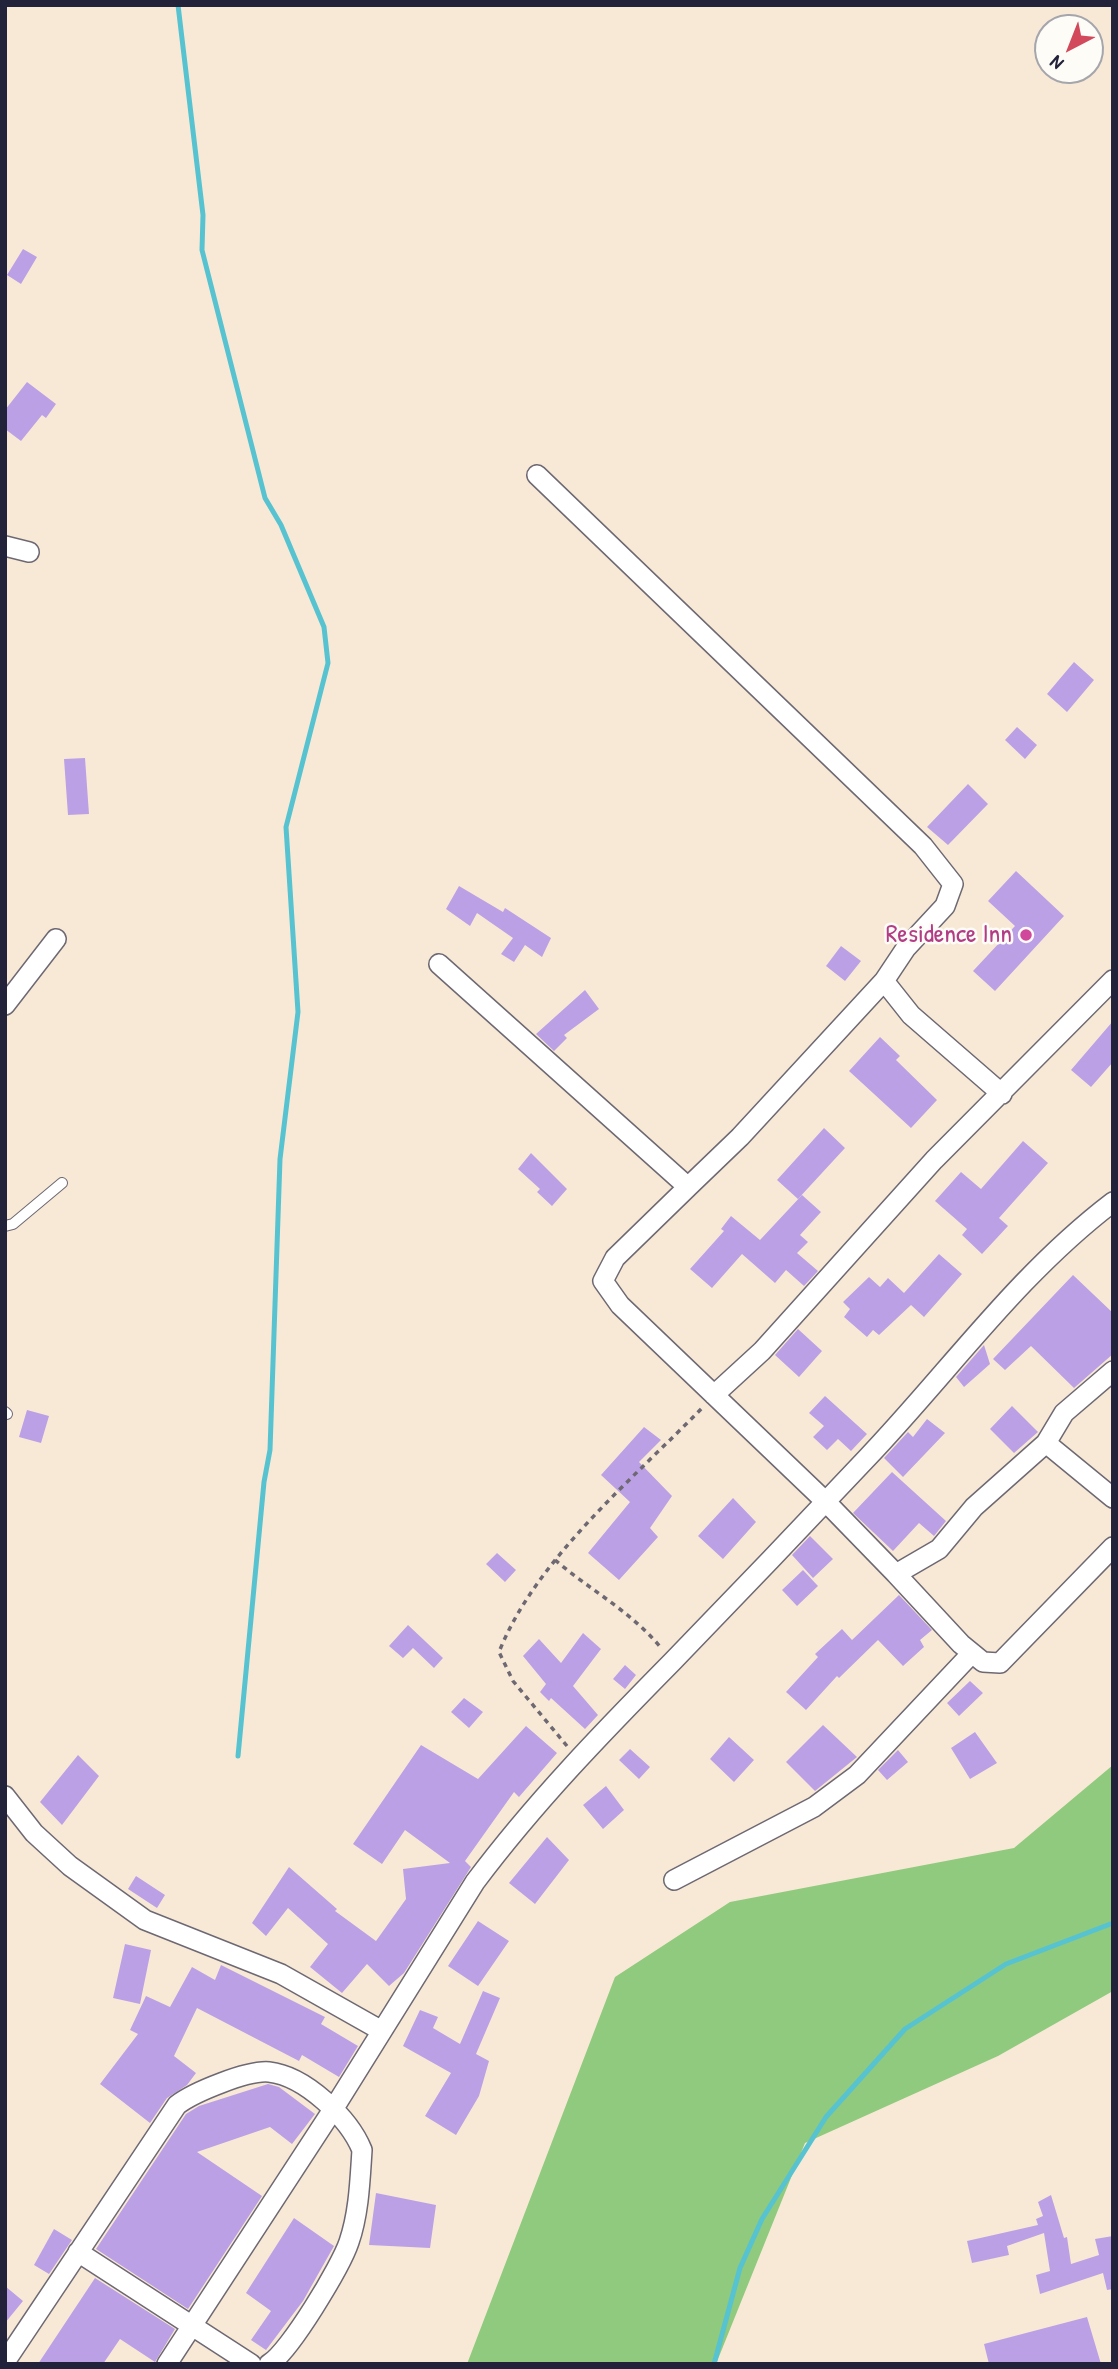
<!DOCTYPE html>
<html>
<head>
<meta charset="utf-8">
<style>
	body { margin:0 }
	#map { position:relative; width:1118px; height:2369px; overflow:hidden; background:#f8e9d7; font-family:"Patrick Hand",sans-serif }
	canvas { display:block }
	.frame { position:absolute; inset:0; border:7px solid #22223b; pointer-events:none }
	.north { position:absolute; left:1034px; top:14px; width:70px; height:70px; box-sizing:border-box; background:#fdfcf7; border:2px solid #a5a5ac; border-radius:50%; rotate:222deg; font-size:19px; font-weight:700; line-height:28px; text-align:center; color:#22223b }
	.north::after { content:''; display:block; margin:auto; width:24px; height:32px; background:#d1495b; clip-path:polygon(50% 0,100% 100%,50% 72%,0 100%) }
</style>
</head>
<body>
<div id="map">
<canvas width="1118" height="2369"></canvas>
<div class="frame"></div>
<div class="north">N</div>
</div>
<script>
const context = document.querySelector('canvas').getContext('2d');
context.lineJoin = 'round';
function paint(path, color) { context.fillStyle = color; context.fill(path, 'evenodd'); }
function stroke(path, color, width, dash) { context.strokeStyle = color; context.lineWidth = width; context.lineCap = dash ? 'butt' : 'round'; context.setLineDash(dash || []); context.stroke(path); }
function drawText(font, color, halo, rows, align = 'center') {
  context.font = font + ' "Patrick Hand",sans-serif'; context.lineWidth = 5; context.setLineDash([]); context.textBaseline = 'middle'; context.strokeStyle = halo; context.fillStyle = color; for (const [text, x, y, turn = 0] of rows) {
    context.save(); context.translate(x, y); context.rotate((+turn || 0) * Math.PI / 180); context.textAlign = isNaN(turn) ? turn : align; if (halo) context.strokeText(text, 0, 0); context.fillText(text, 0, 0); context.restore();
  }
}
const green = new Path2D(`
	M1113,1765V1991L998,2056L805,2143L716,2364H467L615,1977L730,1902L1014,1848Z`);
const stream = new Path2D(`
	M178,5L203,215L202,250L265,498L281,525L324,627L328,663L286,827L298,1012L280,1159L270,1450L264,1482L238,1756
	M714,2364L740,2268L762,2219L826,2117L905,2029L1006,1964L1113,1923`);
const building = new Path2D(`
	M23,249L37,257L21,284L7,275Z
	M27,382L56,404L46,418L42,415L21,441L5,429V410Z
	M1074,662L1094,680L1067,712L1047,694Z
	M1017,727L1037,745L1025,759L1005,740Z
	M85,758L89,814L68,815L64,759Z
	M968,784L988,804L948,845L927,827Z
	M1016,871L1064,916L995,991L973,971L1015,926L988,901Z
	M459,886L503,912L505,908L551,938L542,957L525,945L514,962L501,954L513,938L477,913L470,926L446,909Z
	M841,946L861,961L845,981L826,966Z
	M585,990L599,1009L564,1035L567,1038L554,1051L536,1034Z
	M1113,1021V1062L1091,1087L1071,1070Z
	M880,1037L900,1056L896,1060L937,1100L911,1128L849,1071Z
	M824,1128L845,1148L798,1199L777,1180Z
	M1023,1141L1048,1163L999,1218L1008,1226L982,1254L962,1235L967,1229L935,1201L961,1172L981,1189Z
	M531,1153L567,1189L552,1206L537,1192L540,1189L518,1169Z
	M802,1195L821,1212L800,1235L808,1242L797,1253L818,1271L804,1286L786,1270L775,1283L742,1254L712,1288L690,1269L724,1231L721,1229L731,1216L760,1240Z
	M939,1254L962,1274L924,1317L911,1305L879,1335L873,1330L867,1337L844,1317L850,1309L843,1302L869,1277L880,1287L888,1278L904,1293Z
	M1073,1275L1113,1313V1354L1074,1388L1031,1346L1005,1370L993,1359Z
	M798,1329L822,1351L799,1377L775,1355Z
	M984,1345L990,1364L964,1387L956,1377Z
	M825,1396L867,1434L851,1451L838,1439L827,1450L813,1437L824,1426L809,1413Z
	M1012,1406L1038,1432L1014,1453L990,1429Z
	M27,1410L49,1416L41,1443L19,1437Z
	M927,1419L945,1433L903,1477L884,1458L908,1432L913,1437Z
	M644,1427L661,1440L639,1462L672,1496L650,1528L658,1537L619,1580L588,1553L630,1502L601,1475Z
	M892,1472L946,1521L934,1536L919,1523L893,1551L853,1513Z
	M733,1498L756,1522L723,1559L698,1536Z
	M810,1536L833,1559L813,1578L792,1555Z
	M497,1553L516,1570L505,1582L486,1564Z
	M803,1570L818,1586L797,1606L782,1590Z
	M899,1595L932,1630L920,1640L924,1647L903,1666L878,1640L839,1678L837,1676L806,1710L786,1692L818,1657L815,1654L842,1629L852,1640Z
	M408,1625L443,1658L434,1668L413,1648L403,1658L389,1646Z
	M583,1633L601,1649L573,1686L598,1715L585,1729L551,1698L549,1701L540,1692L546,1684L523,1656L539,1639L561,1663Z
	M625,1665L636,1675L625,1689L613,1679Z
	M970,1681L983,1693L959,1716L947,1703Z
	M464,1698L483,1712L469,1728L451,1712Z
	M823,1725L857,1757L815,1791L786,1762Z
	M526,1726L557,1753L519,1797L514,1792L465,1861L471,1867L404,1973L389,1986L367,1964L342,1993L310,1967L328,1944L288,1908L266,1936L252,1923L289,1867L337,1909L335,1911L376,1941L406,1899L403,1869L450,1863L405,1830L382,1864L353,1844L421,1745L478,1779Z
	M975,1732L997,1763L970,1779L951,1748Z
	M729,1737L754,1760L734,1782L710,1759Z
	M630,1749L650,1767L639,1779L619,1760Z
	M898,1750L908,1762L887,1780L878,1770Z
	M78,1755L99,1776L62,1825L40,1802Z
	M606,1786L624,1810L603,1829L583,1805Z
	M547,1837L569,1860L535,1904L509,1883Z
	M136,1876L165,1895L157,1908L128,1889Z
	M478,1921L509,1941L478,1986L448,1966Z
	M125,1944L151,1950L140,2004L113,1998Z
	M221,1965L325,2017L321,2024L358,2046L339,2077L302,2055L299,2061L197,2008L174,2056L196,2073L187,2085L167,2098L150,2123L100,2084L138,2034L130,2030L146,1996L170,2007L192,1967L215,1980Z
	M483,1991L500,1998L476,2054L489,2061L479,2096L456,2135L425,2116L451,2073L403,2046L420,2010L438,2017L433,2028L460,2044Z
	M268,2084L279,2087L315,2114L292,2144L270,2127L197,2152L262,2196L188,2309L96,2249L186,2114L199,2106Z
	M376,2193L436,2205L430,2248L369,2245Z
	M1051,2195L1064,2238L1067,2237L1071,2264L1099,2255L1095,2239L1113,2236V2289L1107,2290L1103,2273L1040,2294L1036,2275L1050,2271L1044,2233L1007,2246L1009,2255L972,2263L967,2241L1038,2225L1036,2219L1043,2216L1038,2202Z
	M294,2218L334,2246L303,2301L266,2350L251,2340L271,2311L246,2293Z
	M54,2229L72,2240L49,2274L34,2265Z
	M95,2278L175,2329L155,2362L120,2339L103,2364H38Z
	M5,2286L23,2301L5,2323Z
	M1087,2317L1101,2364H989L984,2344Z`);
const path = new Path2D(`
	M555,1560C590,1590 632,1612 662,1649
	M567,1746L513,1681L499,1652C536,1559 632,1480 702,1408`);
const lane = new Path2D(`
	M5,1226L13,1224L62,1183
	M5,1412L7,1414`);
const street = new Path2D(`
	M537,475L923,846L953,884L945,906L906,948L884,981L911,1015L1002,1094
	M5,546L29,552
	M439,964L688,1187L615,1258L603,1281L620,1305L826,1502L896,1574
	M5,1005L56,939
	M688,1187L740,1137L884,981
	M1113,1371L1064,1413L1046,1443L974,1507L939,1549L896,1574L961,1644L983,1662L1000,1663L1113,1547
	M714,1395L762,1351L934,1160L1113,980
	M1046,1443L1113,1498
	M5,1796L34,1833L70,1866L145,1920L281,1974L382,2031
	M674,1880L814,1807L857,1775L972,1653
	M78,2252L251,2364
	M5,2362L177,2105C194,2092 248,2070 269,2072C305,2076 349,2118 362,2150C360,2180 359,2213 349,2242C341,2266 289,2353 269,2364
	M167,2364L334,2108L475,1882C535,1802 603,1732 673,1661C738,1594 803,1526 867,1458C949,1372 1017,1275 1113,1202`);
const markers = [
	[1026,935,7,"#d1479c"]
];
const hotelNames = [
	["Residence Inn",1012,935]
];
paint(green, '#90ca7e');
stroke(stream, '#57c3d0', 5);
paint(building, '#bca0e6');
stroke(lane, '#6d6872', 12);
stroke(street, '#6d6872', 22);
stroke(path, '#6d6872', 3.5, [5, 5]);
stroke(lane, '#fff', 10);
stroke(street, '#fff', 19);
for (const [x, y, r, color] of markers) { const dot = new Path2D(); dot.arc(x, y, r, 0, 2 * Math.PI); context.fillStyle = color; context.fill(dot); stroke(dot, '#fdfcf7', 2.5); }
drawText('26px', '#b23c85', '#fdfcf7', hotelNames, 'right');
</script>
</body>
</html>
